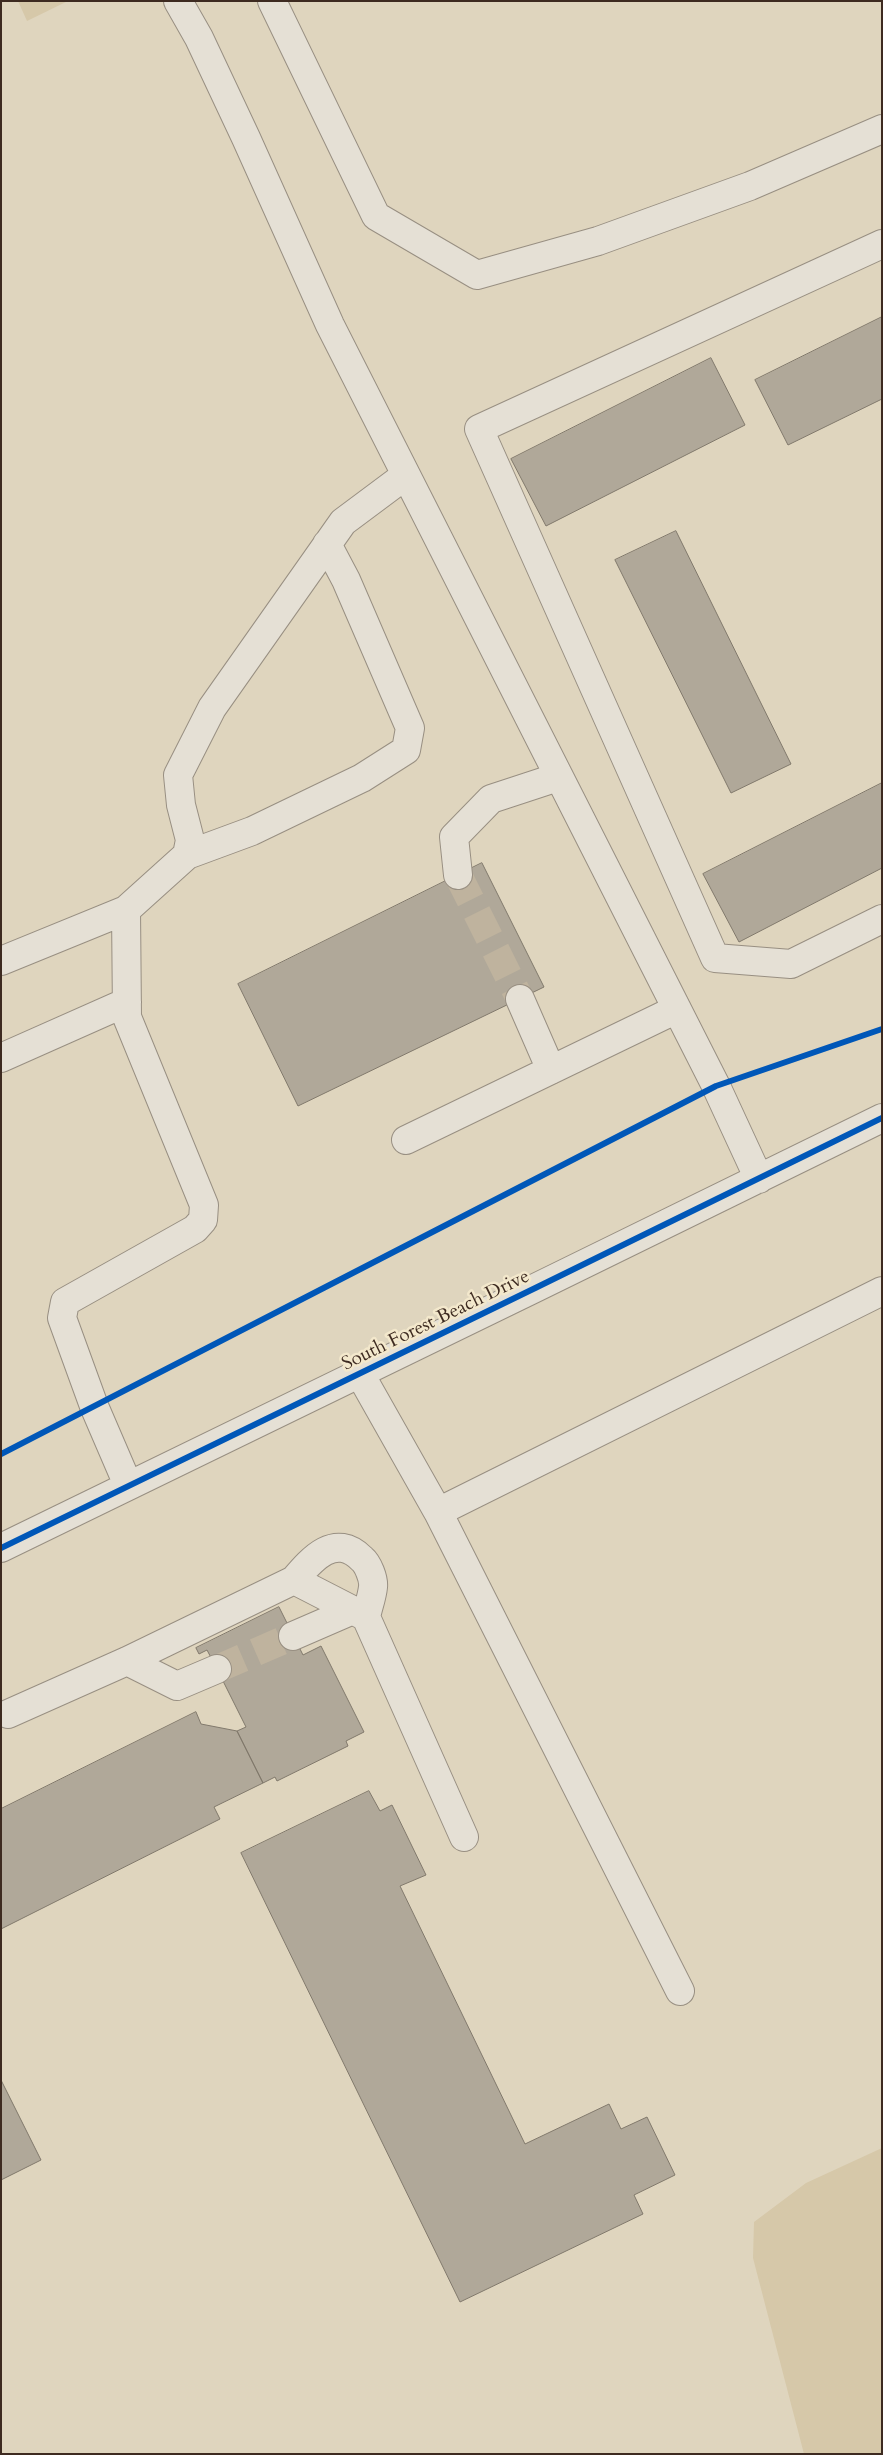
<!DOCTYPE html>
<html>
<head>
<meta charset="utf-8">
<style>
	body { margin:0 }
	#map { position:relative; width:883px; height:2455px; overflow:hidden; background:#dfd5be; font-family:Cardo,serif }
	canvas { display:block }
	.frame { position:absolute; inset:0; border:2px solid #3d2a20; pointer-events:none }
</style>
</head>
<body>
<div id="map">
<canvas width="883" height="2455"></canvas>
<div class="frame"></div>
</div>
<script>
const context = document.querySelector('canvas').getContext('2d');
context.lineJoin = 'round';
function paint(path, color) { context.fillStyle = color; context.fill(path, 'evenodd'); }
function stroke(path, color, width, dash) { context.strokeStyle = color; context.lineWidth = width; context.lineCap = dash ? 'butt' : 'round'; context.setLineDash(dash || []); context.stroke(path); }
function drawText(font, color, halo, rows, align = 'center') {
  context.font = font + ' Cardo,serif'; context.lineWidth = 5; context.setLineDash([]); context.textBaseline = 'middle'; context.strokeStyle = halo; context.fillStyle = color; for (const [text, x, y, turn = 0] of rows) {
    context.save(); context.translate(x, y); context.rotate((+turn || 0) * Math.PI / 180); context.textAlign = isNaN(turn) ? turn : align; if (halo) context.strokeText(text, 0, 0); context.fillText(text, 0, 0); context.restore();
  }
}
const green = new Path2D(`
	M18,1H68L27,21Z
	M882,2148V2454H804L753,2258L754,2222L806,2183Z`);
const building = new Path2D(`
	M882,317V399L788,445L755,380Z
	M711,358L745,425L546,526L511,459Z
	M676,531L791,764L731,793L615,560Z
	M882,783V868L739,942L703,874Z
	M482,863L544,987L298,1106L238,984Z
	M279,1607L303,1655L321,1646L364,1732L346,1741L348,1746L277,1781L275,1777L263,1783L237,1731L246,1727L217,1669L207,1650L199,1654L196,1648Z
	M196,1712L201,1724L237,1731L263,1783L214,1807L220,1819L1,1929V1809Z
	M369,1791L380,1811L392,1805L426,1875L400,1886L525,2144L609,2104L621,2129L647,2117L675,2175L634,2195L643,2214L460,2302L241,1853Z
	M1,2080L41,2160L1,2180Z`);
const minorTunnel = new Path2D(`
	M458,875L520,999
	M217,1669L293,1636`);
const minor = new Path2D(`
	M178,1L199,38L246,138L330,325L716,1086L759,1179
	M272,1L376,216L477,275L598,241L750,186L882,129
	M882,244L479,429L715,958L791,964L882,919
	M187,855L190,840L181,805L178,775L212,708L343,522L406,475
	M458,875L454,837L491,799L558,777
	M1,961L126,910
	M520,999L551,1070
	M1,1058L127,1002
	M406,1140L677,1009
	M360,1374L438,1512
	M128,1485L94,1406L62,1318L65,1302L195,1229L203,1220L204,1205L127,1017L126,910L187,855L252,831L362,778L406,750L410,728L346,580L327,544
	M1,1548C295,1404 589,1263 882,1118
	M294,1580C312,1559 335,1532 362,1559C368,1564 374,1579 373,1587C372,1597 368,1607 366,1617
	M293,1636L353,1610
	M127,1661L177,1686L217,1669
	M8,1714L127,1661L294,1580L366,1617L464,1837
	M680,1991L438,1512L882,1291`);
const cycleway = new Path2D(`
	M1,1454L716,1086L882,1029
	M1,1548C295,1404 589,1263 882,1118`);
const streetNames = [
	["South Forest Beach Drive",436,1321,-26]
];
paint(green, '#d6c8a9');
paint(building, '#b0a899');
stroke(building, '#81796c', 1);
stroke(minorTunnel, '#bfb39e', 28, [28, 14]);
stroke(minor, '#988f82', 30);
stroke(minor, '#e5e0d5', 28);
stroke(cycleway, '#0057b8', 6);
drawText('19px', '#3d2a20', '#f3e8cc', streetNames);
</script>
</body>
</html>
